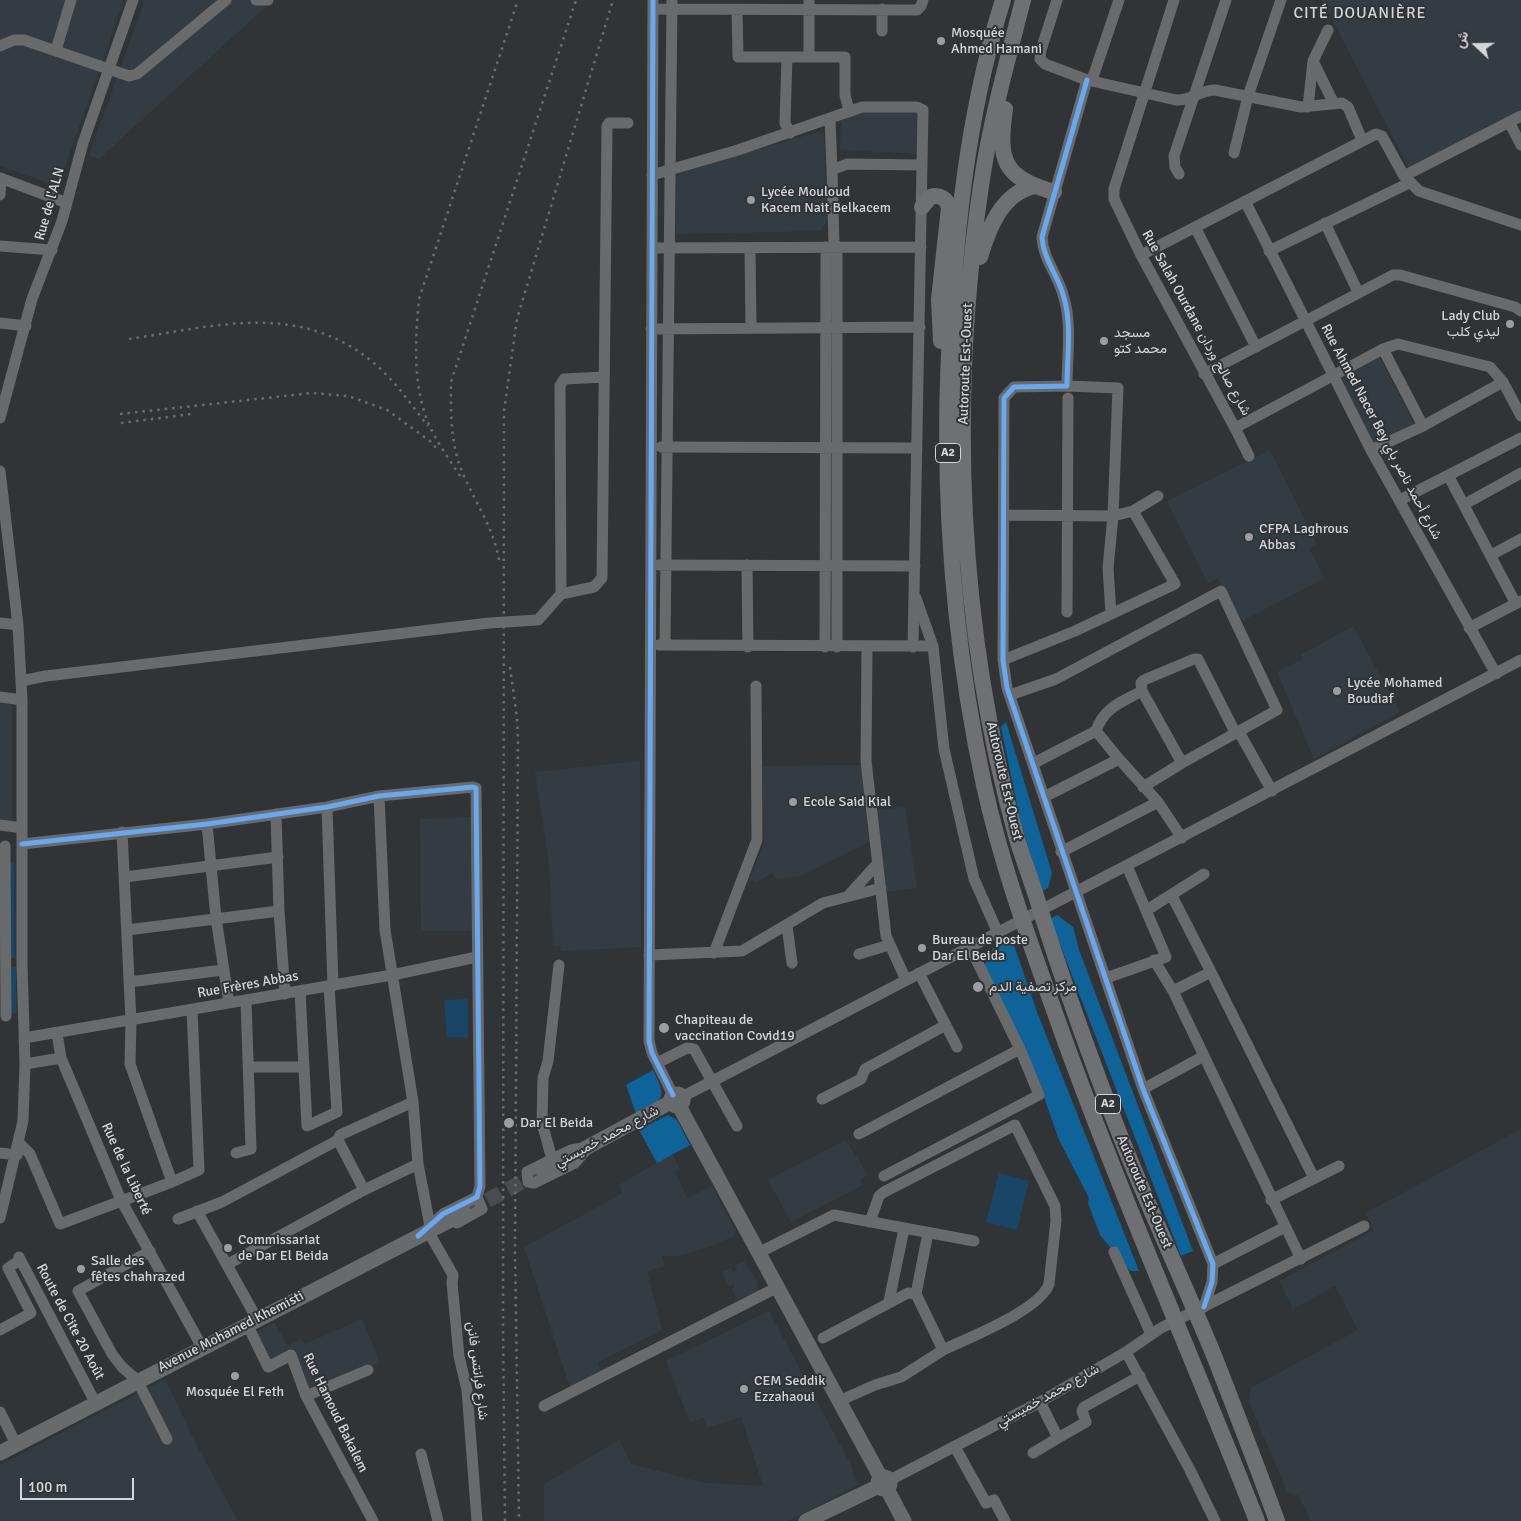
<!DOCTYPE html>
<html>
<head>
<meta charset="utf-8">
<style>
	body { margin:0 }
	#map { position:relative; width:1521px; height:1521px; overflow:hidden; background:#313436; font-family:Signika,Vazirmatn,sans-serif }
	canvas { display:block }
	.north { position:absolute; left:1451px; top:20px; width:50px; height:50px; -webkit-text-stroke:4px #303437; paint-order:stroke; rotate:291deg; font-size:14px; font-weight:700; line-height:20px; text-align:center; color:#d4d6d9 }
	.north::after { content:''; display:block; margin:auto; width:18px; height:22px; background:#d4d6d9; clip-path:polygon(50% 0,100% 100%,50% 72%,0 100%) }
	.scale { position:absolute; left:20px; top:1478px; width:114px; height:22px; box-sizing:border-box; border:2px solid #d4d6d9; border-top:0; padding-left:6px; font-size:15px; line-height:18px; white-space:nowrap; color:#d4d6d9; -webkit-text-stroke:4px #303437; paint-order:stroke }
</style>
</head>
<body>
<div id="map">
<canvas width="1521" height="1521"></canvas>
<div class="north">ش</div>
<div class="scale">100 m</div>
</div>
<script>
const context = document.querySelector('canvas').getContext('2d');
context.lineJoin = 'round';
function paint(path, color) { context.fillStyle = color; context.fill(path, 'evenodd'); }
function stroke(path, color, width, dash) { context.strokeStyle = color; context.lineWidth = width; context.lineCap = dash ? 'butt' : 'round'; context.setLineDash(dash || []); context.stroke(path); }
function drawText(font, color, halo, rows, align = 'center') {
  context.font = font + ' Signika,Vazirmatn,sans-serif'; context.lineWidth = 4; context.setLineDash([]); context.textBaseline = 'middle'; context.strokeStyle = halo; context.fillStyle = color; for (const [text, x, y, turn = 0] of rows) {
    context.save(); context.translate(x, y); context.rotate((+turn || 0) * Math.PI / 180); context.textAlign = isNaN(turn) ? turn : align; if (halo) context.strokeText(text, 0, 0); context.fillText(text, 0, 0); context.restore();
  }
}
const built = new Path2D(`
	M0,0H124L60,181L48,183L0,166Z
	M145,0H273L99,159L89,155Z
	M1322,0H1521V114L1410,170Z
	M865,110H917L921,154L840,150L841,118Z
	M818,132H824L827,221L820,231L676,234V178L682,171Z
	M1380,357L1415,426L1374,446L1339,379Z
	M1270,450L1317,544L1309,549L1325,578L1242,621L1218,578L1208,583L1167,501Z
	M1353,626L1400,712L1314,759L1277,672L1303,659L1301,655Z
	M0,703L12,705V821L0,819Z
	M640,761L641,947L561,951L560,946H553L549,864L535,772Z
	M862,765L869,842L800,876L777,879L772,873L755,883L750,878L764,842L762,766Z
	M905,807L917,888L887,892L877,810Z
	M472,817V931H421L420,819Z
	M1521,1129V1521H1311L1298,1495L1288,1493L1249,1402L1251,1388L1358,1330L1335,1286L1293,1309L1279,1281L1374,1230L1366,1213Z
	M846,1140L868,1175L860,1179L863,1185L791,1222L768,1180Z
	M672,1154L680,1170L675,1172L687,1198L712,1186L736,1232L734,1236L712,1246L677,1256H662L665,1266L647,1271L662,1330L598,1362L601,1371L570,1387L524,1247L623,1193L619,1185Z
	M744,1261L757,1281L759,1292L737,1300L732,1289L735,1287L734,1284L729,1286L722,1272L731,1268L733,1272L737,1270L735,1265Z
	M769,1311L852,1467L853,1474L858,1485L788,1521H544V1484L619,1440L631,1464L705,1483L763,1486L741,1417L706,1428L704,1418L690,1422L666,1361Z
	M362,1319L380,1362L313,1396L291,1350L269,1361L256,1332L274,1322L288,1346L302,1339L305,1344Z
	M165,1379L196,1444L238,1521H0V1465Z`);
const green = new Path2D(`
	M8,863H14L15,958H9Z
	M9,967H16V1013H9Z
	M468,999V1038L447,1037L444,1000Z
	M999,1173L1029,1181L1017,1230L986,1222Z`);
const forest = new Path2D(`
	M1006,722L1052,873L1048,888L1041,892L1020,819L1001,727Z
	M1057,915L1073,927L1079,950L1193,1251L1181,1256L1050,919Z
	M1012,939L1037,1012L1139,1271H1130L1100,1235L1088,1203L1089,1198L1059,1140L1045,1100L984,966L993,949Z
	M653,1070C668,1100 663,1100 636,1114L626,1085Z
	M668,1115L677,1120L690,1145L657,1163L639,1130Z`);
const majorTunnel = new Path2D(`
	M467,1211L543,1171`);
const minor = new Path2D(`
	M256,0H268
	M653,0L649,1041L652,1053L673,1095
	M809,0V56
	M1057,0L1041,50L1040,59L1045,64L1087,80L1176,100C1190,101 1200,90 1215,90L1301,107L1342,103L1348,107L1362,140
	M1174,0L1114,189V199L1141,255L1235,428L1383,349L1398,344L1490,367L1503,382L1521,416
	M653,9L917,10L921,6L923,0
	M882,9V31
	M737,10L738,57H845V95L849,110
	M0,46L14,40H24L129,76L137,74L226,0
	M56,50L71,0
	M787,57L785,123L790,133
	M1313,61L1334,104
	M1087,80L1042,237C1043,260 1059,276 1064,298C1072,325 1067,358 1067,386L1014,387L1004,398L1003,660L1007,688L1143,1089L1213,1264L1212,1282L1204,1307
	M1092,80L1119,0
	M1308,107L1313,61L1328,30
	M830,119L832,170
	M1509,122L1521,145
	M1234,153L1248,96L1281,0
	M1179,174L1175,167L1174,156L1226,0
	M652,175L738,150L862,107H917L923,110L913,647
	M1404,176L1521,116
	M0,178L67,203
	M0,195L1,178
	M1245,201L1371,450L1496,674
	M1325,223L1358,292
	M1195,227L1256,347
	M0,246L52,250
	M834,246L832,170L847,164L922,165
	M837,246V647
	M652,248L921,247
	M750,248L751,328
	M1269,251L1409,183
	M1141,255L1376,134L1382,136L1404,176L1419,191L1521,225
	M0,323L26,326
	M651,329L920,327
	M1383,349L1423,426
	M1204,374L1393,275H1400L1515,307L1521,311
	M1067,386L1118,388L1113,516L1108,568L1111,613
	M0,418L32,299L62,221L83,143L133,0
	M1235,428L1249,456
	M661,447L917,448
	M1371,450L1423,426L1503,382
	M0,471L18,625L22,700V964L25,1064L23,1121L0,1218
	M1449,477L1516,604
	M1400,500L1521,438
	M1465,504L1521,473
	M1004,515L1113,516L1133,511L1158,496
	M1491,555L1521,539
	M659,565L915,566
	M747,565L748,647
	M561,594L560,386L564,379L604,377
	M916,598L933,646
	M1067,612L1068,398
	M0,623L18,625
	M1469,628L1521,601
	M659,645L933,646L944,749L974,879L998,933
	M665,645L672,0
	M825,647L826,247
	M867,647L866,761L877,857L886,936L906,980
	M1003,660L1075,631L1175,584L1133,511
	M21,681L46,676L489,623L538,620L561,594L594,587L602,578L607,126L609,123H628
	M1142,691C1122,702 1104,707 1096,731L1119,759L1158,802
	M1010,695L1056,679L1221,591L1277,710L1182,763L1143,787
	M0,697L22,700
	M1239,732L1272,791
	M1034,763L1096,731
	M1182,763L1142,691L1141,683L1144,680L1194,659H1198L1236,734
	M1044,797L1119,759
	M327,807L333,986
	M276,814L279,911L285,994
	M207,824L216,918L229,1003
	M0,825L22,828
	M22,844L207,824L327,807L379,796L473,787L476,788L480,1186L477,1197L443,1214L428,1228
	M5,846L6,1016
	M1061,852L1158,802L1182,838
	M125,877L278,857
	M849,895L878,863
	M1172,896L1211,972L1173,991
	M1147,910L1204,874
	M787,926L792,963
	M127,930L279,911
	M714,953L757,840L756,686
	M859,954L889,945
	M649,955L742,951L823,903L881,888
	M1154,960L1173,991L1301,1259
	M1211,972L1314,1178
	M919,973L957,1047
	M1106,978L1166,957L1127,866
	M129,982L223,970
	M300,991L307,1126L337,1112L329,986
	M57,1033L61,1058
	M24,1038L392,975L477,957
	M657,1063L687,1048L694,1049L737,1126
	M25,1064L61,1058L121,1200L202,1347
	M249,1067H303
	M1143,1089L1202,1057
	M682,1097L1521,660
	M822,1099L861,1079L865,1069L946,1025
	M413,1102L418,1164L430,1226
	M859,1134L1020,1049
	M338,1140L364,1190
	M20,1144L30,1154L60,1224L172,1182L130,1064L131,1021L122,832
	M589,1147L575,1163L534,1183L528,1182L527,1172L571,1150Z
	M0,1153L17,1155
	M236,1153L251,1149L246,1000
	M552,1159L542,1123L543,1078L548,1061L559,965
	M884,1176L1039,1095L1020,1049L970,947
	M172,1182L199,1170L192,1010
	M1271,1200L1339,1166
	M197,1211L257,1319
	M178,1219L222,1202L338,1140L340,1135L413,1102L385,930L379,796
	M457,1223L482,1209L477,1197
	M428,1231L453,1275L452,1283L459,1356L467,1390L477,1521
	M150,1251L78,1291L112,1354L122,1367L137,1380L167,1439
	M1114,1252L1151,1334
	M758,1253L834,1215L974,1241
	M19,1257L95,1402
	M228,1264L364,1190L418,1164
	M1213,1264L1285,1227
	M916,1294L928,1233
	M889,1301L904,1229
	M247,1324L268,1367L291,1355L306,1396L373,1521
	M0,1330L31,1313L8,1268L20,1260
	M823,1338L908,1293L916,1294L943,1350C970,1337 1040,1310 1049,1284L1056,1221L1055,1206L1015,1125L884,1192L879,1196L870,1222
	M1126,1352L1190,1470L1215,1521
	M306,1396L368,1370
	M839,1401L875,1385L901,1377L943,1350
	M1040,1402L1058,1438L1086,1422L1082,1411L1084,1407L1140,1376
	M544,1406L776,1288
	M0,1412L16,1444
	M955,1447L986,1503L994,1500L1005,1521
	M1033,1453L1058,1438
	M421,1454L438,1521
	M890,1480L1040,1402L1126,1352L1161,1328L1364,1226`);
const major = new Path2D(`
	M671 1100a6 6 0 1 1 12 0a6 6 0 1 1-12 0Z
	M679,1106L881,1478
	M543,1171L671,1102
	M0,1453L464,1213
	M878 1483a6 6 0 1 1 12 0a6 6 0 1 1-12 0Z
	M887,1489L904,1521
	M806,1521L879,1486`);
const highway = new Path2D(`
	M1003,0C972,98 959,202 952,304C940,466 950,627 984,785C1002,868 1032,948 1060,1027C1120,1194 1192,1356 1257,1521
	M1023,0C1007,62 990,123 981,186C949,402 958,628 1017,839C1023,859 1031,879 1037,899C1059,970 1084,1040 1110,1109C1141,1193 1181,1275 1215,1358C1236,1412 1257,1466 1277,1521
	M1005,109C998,160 1002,177 1054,192
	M922,207L930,197C939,194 947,198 949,208L939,299L941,341
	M980,257C989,227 1002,193 1035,186`);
const rail = new Path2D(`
	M129,339C217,326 301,300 376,365C396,382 412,406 428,426
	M120,414L312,393L348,396L387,410L430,441L437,449
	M121,423L191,414
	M460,476C451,462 441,448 433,433C412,393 415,342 419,299L518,0
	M499,560C494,528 473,499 461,469C450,440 451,412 451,382L576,0
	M510,667L517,718L518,739L515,1250L519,1521
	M505,1521L503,1326L504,411L517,319L613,0`);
const cycleway = new Path2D(`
	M653,0L649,1041L652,1053L673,1095
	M1087,80L1042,237C1043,260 1059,276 1064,298C1072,325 1067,358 1067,386L1014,387L1004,398L1003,660L1007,688L1143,1089L1213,1264L1212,1282L1204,1307
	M22,844L207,824L327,807L379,796L473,787L476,788L480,1186L477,1197L443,1214L418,1236`);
const markers = [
	[941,41,5,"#9b9da0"],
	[751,200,5,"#9b9da0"],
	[1510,324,5,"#9b9da0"],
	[1104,341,5,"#9b9da0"],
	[1249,537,5,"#9b9da0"],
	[1337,691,5,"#9b9da0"],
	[793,802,5,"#9b9da0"],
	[922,948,5,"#9b9da0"],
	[978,987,6,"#9b9da0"],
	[664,1028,6,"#9b9da0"],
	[509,1123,6,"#9b9da0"],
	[228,1248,5,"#9b9da0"],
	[81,1269,5,"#9b9da0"],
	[235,1376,5,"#9b9da0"],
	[744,1389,5,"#9b9da0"]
];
const shields = [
	[948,453,25],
	[1108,1104,25]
];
const shieldNames = [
	["A2",948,453],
	["A2",1108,1104]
];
const poiNames = [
	["Mosquée",951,33],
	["Ahmed Hamani",951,49],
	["Lycée Mouloud",761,192],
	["Kacem Nait Belkacem",761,208],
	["Lady Club",1500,316,"right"],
	["ليدي كلب",1500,332,"right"],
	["مسجد",1114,333],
	["محمد كتو",1114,349],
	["CFPA Laghrous",1259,529],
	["Abbas",1259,545],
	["Lycée Mohamed",1347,683],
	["Boudiaf",1347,699],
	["Ecole Said Kial",803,802],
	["Bureau de poste",932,940],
	["Dar El Beida",932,956],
	["مركز تصفية الدم",989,987],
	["Chapiteau de",675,1020],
	["vaccination Covid19",675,1036],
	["Dar El Beida",520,1123],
	["Commissariat",238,1240],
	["de Dar El Beida",238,1256],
	["Salle des",91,1261],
	["fêtes chahrazed",91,1277],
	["CEM Seddik",754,1381],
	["Ezzahaoui",754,1397],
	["Mosquée El Feth",235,1392,"center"]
];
const streetNames = [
	["Rue de l'ALN",50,204,-74],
	["Rue Salah Ourdane شارع صالح وردان",1196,323,61],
	["Autoroute Est-Ouest",966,364,-88],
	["Rue Ahmed Nacer Bey شارع أحمد ناصر باي",1381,432,62],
	["Autoroute Est-Ouest",1004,781,77],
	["Rue Frères Abbas",248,985,-10],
	["شارع محمد خميستي",607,1137,-28],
	["Rue de la Liberté",126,1169,65],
	["Autoroute Est-Ouest",1144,1192,67],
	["Route de Cite 20 Août",70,1322,62],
	["Avenue Mohamed Khemisti",231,1332,-27],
	["شارع فرانتس فانن",477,1371,83],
	["شارع محمد خميستي",1048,1396,-29],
	["Rue Hamoud Bakalem",335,1413,64]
];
const quarterNames = [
	["CITÉ DOUANIÈRE",1360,14]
];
paint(built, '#343c43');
paint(green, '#194566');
paint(forest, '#0e6399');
stroke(majorTunnel, '#494c4e', 15, [15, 8]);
stroke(minor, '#696a6c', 11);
stroke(major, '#686b6c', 15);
stroke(highway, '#6f7072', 16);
stroke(rail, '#6c6d6e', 2.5, [2.5, 5]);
stroke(cycleway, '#66a8f1', 5);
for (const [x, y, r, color] of markers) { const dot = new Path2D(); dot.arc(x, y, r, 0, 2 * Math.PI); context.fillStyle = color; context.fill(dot); stroke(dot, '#303437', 2); }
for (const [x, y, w] of shields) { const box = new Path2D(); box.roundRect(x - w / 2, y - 9.5, w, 19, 4); context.fillStyle = '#303437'; context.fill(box); stroke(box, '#d4d6d9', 1); }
drawText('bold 12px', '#d4d6d9', null, shieldNames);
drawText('14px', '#d4d6d9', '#303437', poiNames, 'left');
drawText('14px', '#d4d6d9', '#303437', streetNames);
context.letterSpacing = '1px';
drawText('16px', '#d4d6d9', '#303437', quarterNames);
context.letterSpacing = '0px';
</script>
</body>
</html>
